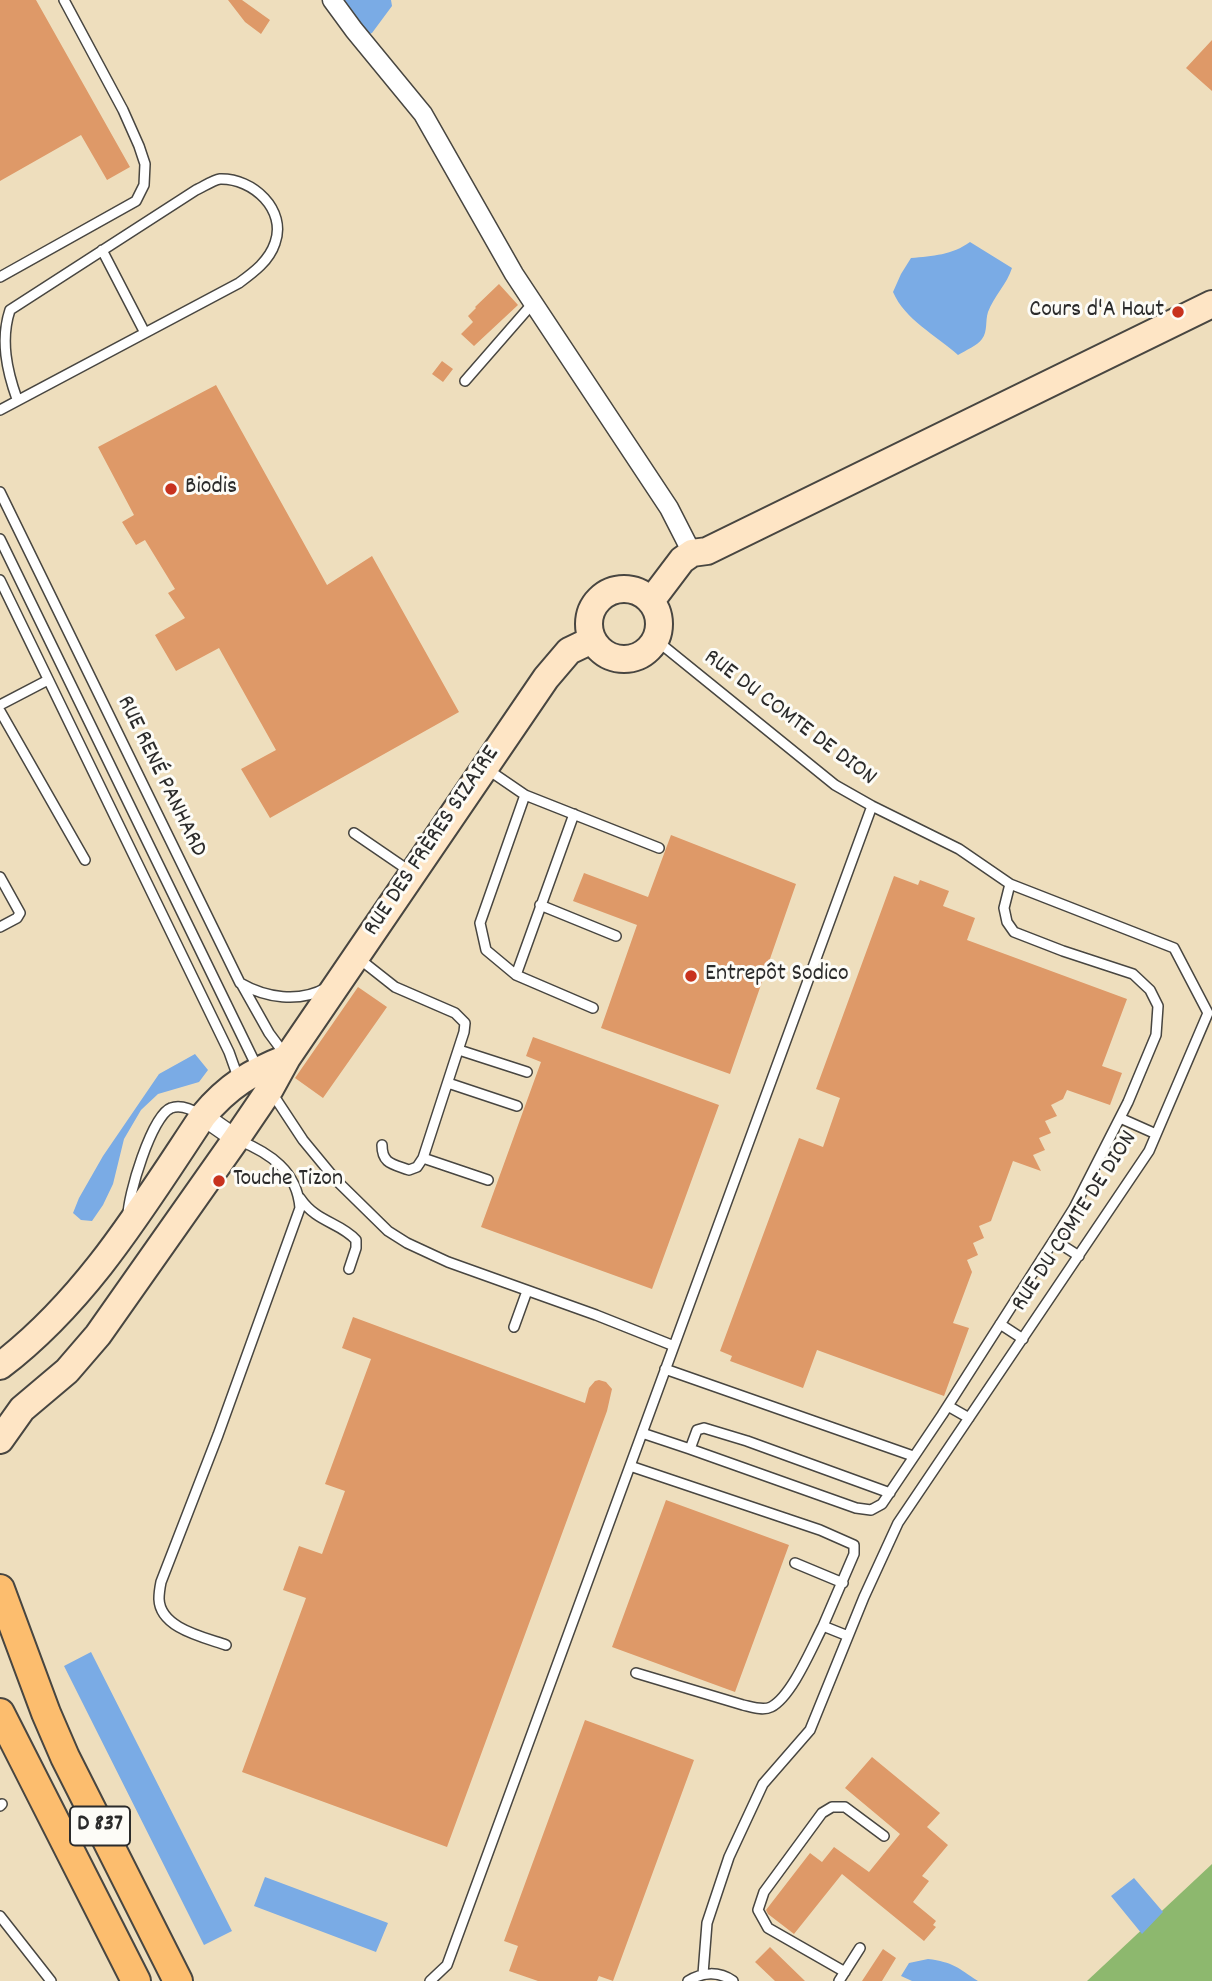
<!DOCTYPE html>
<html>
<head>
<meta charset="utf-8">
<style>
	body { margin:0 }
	canvas { display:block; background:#eedebd }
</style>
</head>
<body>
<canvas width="1212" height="1981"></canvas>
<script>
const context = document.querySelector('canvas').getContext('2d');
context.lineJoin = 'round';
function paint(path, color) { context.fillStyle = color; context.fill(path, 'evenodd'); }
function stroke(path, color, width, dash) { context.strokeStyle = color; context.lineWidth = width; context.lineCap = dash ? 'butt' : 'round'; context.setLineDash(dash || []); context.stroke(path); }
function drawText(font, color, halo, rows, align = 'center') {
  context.font = font + ' Dekko,sans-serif'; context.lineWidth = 6; context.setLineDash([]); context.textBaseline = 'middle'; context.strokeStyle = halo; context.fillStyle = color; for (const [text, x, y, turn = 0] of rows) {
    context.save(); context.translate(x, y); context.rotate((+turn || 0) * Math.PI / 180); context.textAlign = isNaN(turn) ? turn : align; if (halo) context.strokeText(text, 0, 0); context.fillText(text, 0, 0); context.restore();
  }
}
const forest = new Path2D(`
	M1212,1864V1981H1087Z`);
const water = new Path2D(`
	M339,0H391L392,6L372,33L366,35Z
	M970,242L1012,268C1007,284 994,296 988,312C985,321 988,331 982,339C977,346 966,350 958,355C936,335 905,320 893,292L901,274L911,258C933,256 952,255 970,242Z
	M195,1054L208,1070L199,1082L158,1094L141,1110L124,1139L113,1184L103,1205L92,1221L81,1220L73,1213L79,1198L103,1156L159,1074Z
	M91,1652L232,1931L204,1945L64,1666Z
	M265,1877L388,1923L376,1952L254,1906Z
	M1134,1878L1163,1912L1142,1934L1111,1896Z
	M928,1959C953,1962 958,1968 978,1981H912L901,1976L909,1963Z`);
const building = new Path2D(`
	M0,0H36L130,167L107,180L81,135L0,181Z
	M228,0H242L270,20L261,34L245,22Z
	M1212,40V91L1186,68Z
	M499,284L518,305L474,346L461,334L473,322L468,316L476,308L475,307Z
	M442,361L453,369L443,382L432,374Z
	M216,385L327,585L372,556L459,712L270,818L241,769L276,750L219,648L176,671L155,635L185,618L168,593L175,589L145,540L136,545L122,522L134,515L98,447Z
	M671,835L796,884L730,1074L601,1028L637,925L573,901L584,873L648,897Z
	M894,876L918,885L920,880L949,891L943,906L975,918L967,940L1127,999L1102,1066L1122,1073L1110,1105L1067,1090L1063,1099L1051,1105L1057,1116L1045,1121L1051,1133L1039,1138L1045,1150L1033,1155L1041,1171L1013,1161L991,1221L979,1226L984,1238L973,1243L978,1255L967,1260L972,1272L953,1323L969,1328L944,1396L817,1350L803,1388L730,1361L732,1356L720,1351L799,1138L823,1147L840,1098L816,1089Z
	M358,987L387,1007L323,1098L295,1078Z
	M533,1037L719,1105L652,1289L481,1227L541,1062L526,1056Z
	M353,1317L585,1403L589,1388L595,1381L599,1380L606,1382L612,1389L607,1411L447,1847L242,1772L306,1598L283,1590L299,1546L322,1554L345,1491L325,1484L371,1359L342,1348Z
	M666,1500L789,1545L735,1692L612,1647Z
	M585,1720L694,1760L613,1981L599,1976L597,1981H538L509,1971L518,1946L504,1941Z
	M872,1757L940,1813L927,1827L948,1845L922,1876L929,1881L913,1902L936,1921L933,1925L936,1927L924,1941L842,1874L794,1934L768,1914L766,1910L810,1853L822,1862L834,1847L869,1872L900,1834L845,1788Z
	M770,1947L805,1981H775L755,1962Z
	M883,1949L896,1958L882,1981H862Z`);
const lane = new Path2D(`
	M102,250L145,333
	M0,277L136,201L144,185L145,164L139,146L123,110L64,0
	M465,381L533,303
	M0,410L239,283C254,272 269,261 275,243C287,210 253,178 220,179C213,180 203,187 196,190L10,310C0,340 7,371 17,399
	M0,492L240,983C266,998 299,1003 326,988
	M0,539L258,1069
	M0,580L229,1052L239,1080
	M656,640L835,785L872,806L959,849L1010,884L1174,948L1208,1013L1149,1151L898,1523L864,1597L810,1730L763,1784L729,1857L707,1923L703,1974
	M0,705L48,680
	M0,711L85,860
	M487,769L525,795L659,848
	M525,795L480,923L486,950L516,975L593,1008
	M354,833L411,872
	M0,877L20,913L17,918L0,927
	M540,905L616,936
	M357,957L395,987L455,1013L465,1023L464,1032L423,1158L417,1167L409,1170C393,1164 382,1164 382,1145
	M516,975L574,814
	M242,985L269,1033L286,1056
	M459,1050L527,1072
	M448,1083L517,1106
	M272,1093L303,1140L336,1180L388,1231L407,1243L448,1262L596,1315L674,1346
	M1120,1118L1156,1134
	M423,1158L488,1180
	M300,1198C317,1223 340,1222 356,1240V1248L349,1269
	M128,1217C127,1197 152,1115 171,1108C181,1104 193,1110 201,1115
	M1054,1240L1079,1256
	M1000,1324L1023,1339
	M514,1327L527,1291
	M665,1369L913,1456
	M948,1406L969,1418
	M642,1433L690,1449
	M630,1466L820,1530L854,1545V1554L823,1626
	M890,1493L747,1441L704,1428L697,1430L690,1449L856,1508L871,1510L882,1504L942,1415L1054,1240L1074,1208L1128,1102L1156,1035L1158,1006L1150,990L1133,974L1063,951L1014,932L1007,922L1004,908L1010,884
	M795,1563L843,1583
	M226,1645C203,1637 160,1628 159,1599C159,1594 160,1587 161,1582L218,1435L300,1208C297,1171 270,1153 238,1140
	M636,1673L743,1705C752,1707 763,1711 771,1707C792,1696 812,1647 823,1626L848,1636
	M0,1806L2,1804
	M0,1916L51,1981
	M845,1972L768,1928L758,1910L764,1892L822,1813L832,1807H845L884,1836
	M430,1981L447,1965L872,806
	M688,1981C702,1972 719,1971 733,1981
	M839,1981L860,1948`);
const street = new Path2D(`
	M332,0L354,30L423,114L514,274L669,508L692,553
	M203,1116L236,1139`);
const secondary = new Path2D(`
	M589 624a35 35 0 1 1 70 0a35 35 0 1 1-70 0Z
	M651,601L682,560L692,553L707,551L1212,304
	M0,1366C87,1300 143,1206 203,1116C228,1086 251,1072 287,1058
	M0,1440L22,1409L67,1371L98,1335L236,1139L270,1089L287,1058L546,678L569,651L592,640`);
const primary = new Path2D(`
	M0,1589L46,1713L65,1757L178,1981
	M0,1713L136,1981`);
const markers = [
	[1178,312,7,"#c8321e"],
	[171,489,7,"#c8321e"],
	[691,976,7,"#c8321e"],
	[219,1181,7,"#c8321e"]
];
const shields = [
	[100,1826,60]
];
const shieldNames = [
	["D 837",100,1826]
];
const poiNames = [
	["Cours d'A Haut",1164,312,"right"],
	["Biodis",185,489],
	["Entrepôt Sodico",705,976],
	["Touche Tizon",233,1181]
];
const streetNames = [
	["RUE DU COMTE DE DION",789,719,37],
	["RUE RENÉ PANHARD",160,777,64],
	["RUE DES FRÈRES SIZAIRE",433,842,-56],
	["RUE DU COMTE DE DION",1076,1222,-57]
];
paint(forest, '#8db86e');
paint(water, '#7aabe5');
paint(building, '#de9968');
stroke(lane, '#484641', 12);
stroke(street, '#484641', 21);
stroke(secondary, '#484641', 30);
stroke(primary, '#484641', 32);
stroke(lane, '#fff', 9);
stroke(street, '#fff', 18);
stroke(secondary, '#fee5c5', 26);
stroke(primary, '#fcbd6e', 28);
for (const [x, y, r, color] of markers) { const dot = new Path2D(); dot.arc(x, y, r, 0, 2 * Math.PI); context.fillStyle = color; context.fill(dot); stroke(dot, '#fdfcf7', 2.5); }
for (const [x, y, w] of shields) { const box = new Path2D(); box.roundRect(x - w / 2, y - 19.5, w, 39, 5); context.fillStyle = '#fdfcf7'; context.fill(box); stroke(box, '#2b2b2b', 2); }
drawText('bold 23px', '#2b2b2b', null, shieldNames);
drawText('24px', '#2b2b2b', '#fdfcf7', poiNames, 'left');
drawText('24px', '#2b2b2b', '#fdfcf7', streetNames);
</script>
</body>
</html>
